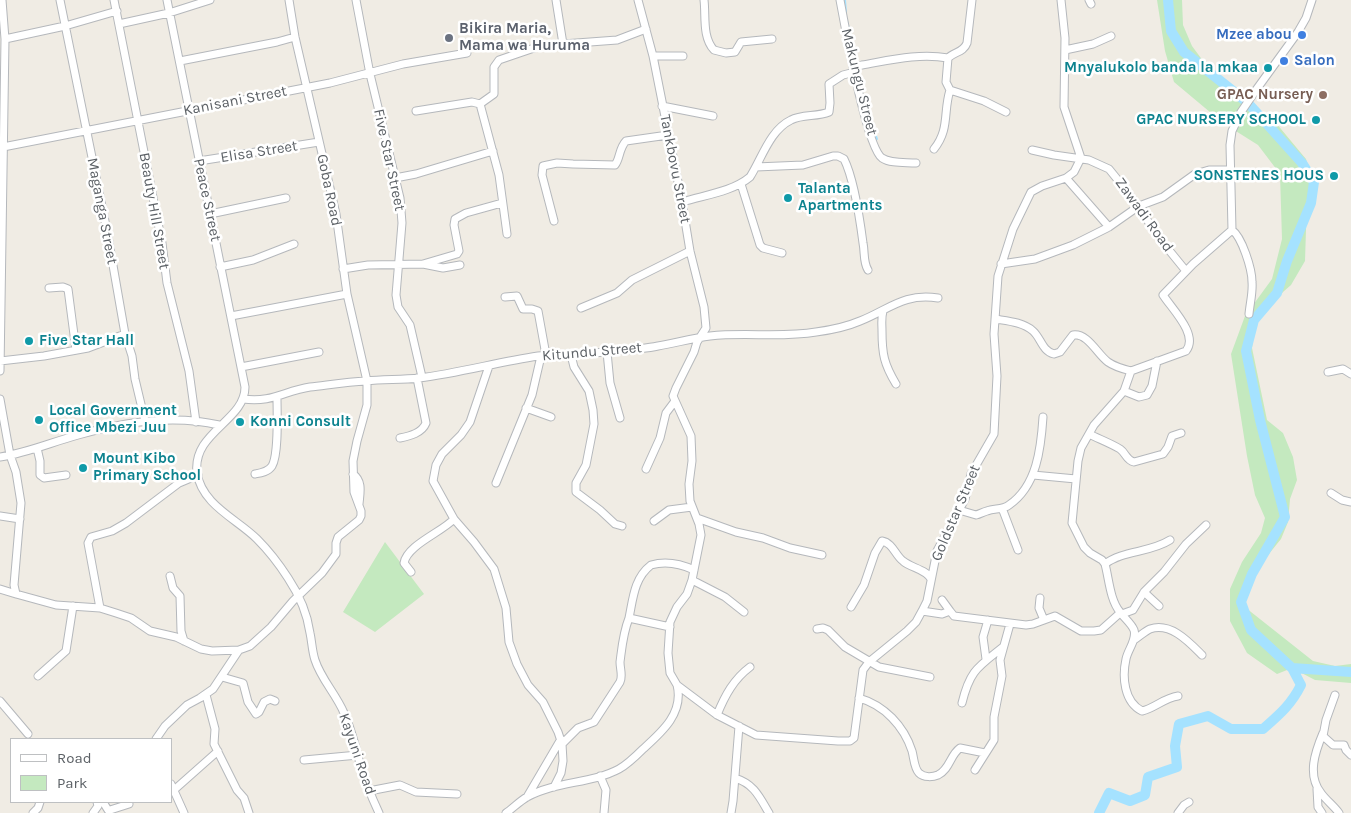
<!DOCTYPE html>
<html>
<head>
<meta charset="utf-8">
<style>
	body { margin:0 }
	#map { position:relative; width:1351px; height:813px; overflow:hidden; background:#f0ece4; font-family:Karla,sans-serif }
	canvas { display:block }
	.legend { position:absolute; left:10px; top:738px; width:162px; height:65px; box-sizing:border-box; background:#fff; border:1px solid #bec0c2; margin:0; padding:6px 9px; list-style:none; font-size:15px; color:#5c6166 }
	.legend li { display:flex; align-items:center; gap:10px; height:25px }
	.legend b { width:25px; border:1px solid #bec0c2 }
</style>
</head>
<body>
<div id="map">
<canvas width="1351" height="813"></canvas>
<ul class="legend">
<li><b style="height:6px;background:#fff"></b>Road</li>
<li><b style="height:14px;background:#c4e9bf"></b>Park</li>
</ul>
</div>
<script>
const context = document.querySelector('canvas').getContext('2d');
context.lineJoin = 'round';
function paint(path, color) { context.fillStyle = color; context.fill(path, 'evenodd'); }
function stroke(path, color, width, dash) { context.strokeStyle = color; context.lineWidth = width; context.lineCap = dash ? 'butt' : 'round'; context.setLineDash(dash || []); context.stroke(path); }
function drawText(font, color, halo, rows, align = 'center') {
  context.font = font + ' Karla,sans-serif'; context.lineWidth = 5; context.setLineDash([]); context.textBaseline = 'middle'; context.strokeStyle = halo; context.fillStyle = color; for (const [text, x, y, turn = 0] of rows) {
    context.save(); context.translate(x, y); context.rotate((+turn || 0) * Math.PI / 180); context.textAlign = isNaN(turn) ? turn : align; if (halo) context.strokeText(text, 0, 0); context.fillText(text, 0, 0); context.restore();
  }
}
const green = new Path2D(`
	M1157,0H1182L1183,25L1192,46L1215,77L1276,123L1306,159L1312,178L1307,198L1305,261L1291,285L1283,292L1255,325L1252,348L1267,420L1283,433L1293,457L1297,480L1290,499L1288,522L1281,539L1260,565L1245,592L1246,608L1313,661L1335,666L1351,664V683L1315,680L1292,668L1277,674L1247,653L1230,621V589L1242,562L1261,533L1265,518L1255,495L1247,456L1231,354L1245,316L1272,279L1282,239L1280,174L1258,145L1223,123L1174,82L1165,51Z
	M385,542L424,594L375,632L343,612Z`);
const stream = new Path2D(`
	M845,0L846,12
	M847,21L852,40
	M863,96L877,139`);
const river = new Path2D(`
	M1168,0L1171,31L1184,52L1248,103L1302,163L1314,182L1311,203L1287,261L1277,293L1254,320L1246,351L1260,420L1285,517L1252,574L1241,602L1251,630L1292,668L1351,672
	M1099,813L1109,793L1130,801L1145,795L1148,777L1177,767L1175,746L1179,724L1208,716L1231,729H1263C1279,715 1291,705 1301,685L1292,668`);
const minor = new Path2D(`
	M60,0L107,231L125,334L132,356L135,379L145,421
	M114,0L162,243L167,283L189,371L196,422
	M167,0L245,387C245,421 192,432 197,473C202,505 237,519 257,539C269,551 279,564 288,578C300,596 307,612 310,633C312,642 312,651 315,660C321,679 336,694 344,713C351,728 355,744 359,760C364,778 371,796 379,813
	M356,0L370,74L400,198L402,223L396,295L398,307L410,325L422,377
	M556,0L563,44L617,40L646,29
	M638,0L653,56L682,202L690,251L704,307L706,328L697,342L694,352L676,388L673,396L691,436L692,461L689,484L690,501L699,524L701,535L692,580L687,594L677,607L670,622L668,653L670,673L677,685L717,715L756,735L838,741H850L854,738L863,670L869,662L907,631L916,622L922,611L927,601L937,551L965,499L971,474L994,434L997,376L994,334L998,276L1013,229L1031,192L1042,186L1066,178L1074,172L1081,158
	M704,0C706,16 702,37 714,50L726,53L735,52L741,42L772,39
	M840,0C845,26 866,146 882,158C891,164 906,162 916,163
	M972,0L967,43C964,52 954,52 948,58L946,82L950,90L984,101L1006,112
	M1061,0L1065,38L1064,107L1081,158
	M1089,0L1091,4
	M119,24L169,13L210,0
	M5,39L65,26L117,11
	M1065,50L1093,44L1111,36
	M653,56H683
	M180,61L277,42L295,37
	M854,67L862,65C891,60 919,53 948,58
	M480,104L499,175L507,234
	M662,106L713,116
	M416,111L472,102L480,104L494,94V67L499,60L540,46L563,44
	M3,147L330,83L403,64L467,53
	M934,149C950,129 943,112 950,90
	M1032,150L1054,155L1089,160L1109,169L1126,190L1164,244L1186,271
	M199,161L319,142
	M756,167L803,165L833,156H838L844,159C854,179 860,220 863,243C865,253 863,262 868,270
	M395,178L416,174L493,151
	M1066,178L1109,227
	M741,184L760,245L763,248L782,253
	M682,202C704,195 732,192 750,177C762,158 770,130 791,120C802,114 817,117 829,112L830,103L829,84L843,75L855,72
	M210,214L286,198
	M554,221L542,175L543,166L557,163L573,164L615,165C620,159 619,148 626,141L668,135
	M1232,230C1242,237 1252,269 1252,282C1253,292 1250,303 1249,314
	M423,264L443,268L460,265
	M1001,264L1035,259L1073,245L1109,227L1139,206L1163,197L1195,174L1209,170H1230
	M220,267L253,260L294,244
	M343,269L368,265L423,264L457,254L459,251L454,225L455,219L466,213L502,203
	M49,288L63,287L68,289L76,350
	M505,297L517,296L523,309H532L538,311L546,355
	M581,308L617,293L632,280L690,251
	M883,311C881,318 882,324 882,331C882,354 884,364 896,384
	M231,316L347,294
	M995,319C1007,321 1023,322 1033,331C1041,338 1042,351 1054,354L1060,352L1073,335C1088,333 1097,354 1108,362C1115,367 1123,369 1131,371
	M607,352L610,383L620,418
	M571,355L574,367L589,391L593,410L594,424L586,465L576,483V492L600,510L615,524L622,526
	M0,361L44,356L88,348L125,334
	M489,366L470,422L461,435L442,454L436,465L433,481L454,519L474,542L494,569L506,608L509,642L517,664L528,685L543,702L558,732L562,744L563,761L561,773L554,787
	M241,367L319,352
	M0,371L5,39L2,0
	M1328,372L1343,369L1351,374
	M1124,391L1139,397L1147,395L1152,386L1157,361
	M0,399L10,455L16,472L21,503L14,585L16,594L56,605L100,608L116,613L131,618L150,631L176,637L201,649L212,651L239,650
	M243,399C272,403 284,391 310,387C328,385 347,382 366,381C383,379 401,380 419,378C459,373 498,362 538,356C563,353 588,355 613,351C628,350 644,349 658,346C676,343 693,338 710,336C746,332 781,338 816,332C831,330 846,327 860,321C890,309 903,293 938,298
	M526,408L551,417
	M1089,434C1099,439 1110,443 1120,449C1126,453 1126,460 1134,462L1163,454L1168,447L1172,436L1181,433
	M400,438C410,436 422,433 426,423L417,378
	M37,448L40,461V475L44,478L66,475
	M0,457C27,453 52,442 78,435C123,422 173,414 219,425
	M646,469L660,438L666,413L675,401
	M255,474C261,473 268,472 272,466C279,454 277,413 277,397
	M353,474C363,481 360,493 359,504
	M1033,475L1076,479
	M496,483L532,395L541,356
	M1331,493L1342,500L1351,502
	M1002,508L1018,550
	M959,510L976,515C980,514 983,512 987,511C994,508 1003,510 1009,505C1037,486 1041,448 1043,417
	M0,516L20,519
	M697,518L736,532L763,538L790,548L822,555
	M654,521L669,510L692,507
	M1105,564C1123,550 1150,553 1170,540
	M411,572L404,563C407,545 442,532 454,519
	M170,576L173,588L180,596L181,631L184,641
	M692,580L725,597L744,612
	M0,589L16,594
	M1144,592L1159,606
	M1040,598L1039,608L1044,620
	M942,600L950,611
	M851,607L864,585L875,553L882,541C893,543 895,555 903,561C911,568 926,569 931,579
	M100,608L88,543L91,537L112,531L126,523L179,483L198,475
	M922,611L942,614L950,611L954,616L1026,625L1033,624L1055,616L1081,631H1094L1101,630L1120,613
	M1122,614L1133,610L1144,592L1164,572L1186,544L1206,525
	M629,618C633,599 634,578 651,565C665,561 681,564 694,570
	M817,629L823,628L828,630L845,647L879,667L930,677
	M1134,640C1139,637 1145,631 1150,629C1171,622 1189,642 1202,655
	M986,659L983,637L988,620
	M38,676L66,651L73,606
	M222,677L243,683L248,702L256,714L259,712L264,702L270,699L275,701
	M206,695L215,729L214,744L237,790L244,798L249,813
	M1335,695L1326,720L1323,736L1333,745H1344L1346,750L1351,755
	M1178,696C1164,698 1155,708 1142,711C1124,702 1122,677 1126,659C1128,649 1137,640 1134,630C1131,623 1124,618 1120,612C1110,600 1109,579 1105,564L1102,560L1090,553L1084,547L1072,523L1078,461L1081,448L1094,425L1124,391L1131,371L1186,351C1199,335 1172,309 1163,295L1193,264L1232,230L1230,145L1232,131L1241,112L1256,90L1298,32L1306,18L1312,0
	M859,698C884,705 904,726 912,751C914,758 914,768 919,773C924,778 933,777 938,775C950,769 950,755 960,748L985,753
	M0,701L28,734
	M962,703C970,670 978,667 1003,647
	M717,715C725,695 734,679 750,667
	M1323,733C1315,752 1307,775 1321,793C1326,800 1334,806 1339,813
	M156,739L165,726L187,705L200,698L213,689L239,650L250,646L271,627L293,601L322,573L336,554V543L338,537L359,520L361,516V511L354,492L353,461L357,441L367,405V381L347,294L336,214L295,37L289,0
	M562,744L578,728L594,722L620,682C623,676 620,669 620,662C622,647 623,633 629,618L670,627
	M304,760L358,755
	M975,770L994,740V717L1002,676L1000,660L1010,624
	M600,776L606,790L604,813
	M735,778C754,784 759,796 769,813
	M171,784L184,813
	M1317,789L1318,807L1322,813
	M174,790L218,751
	M369,791L400,785L416,792L457,794
	M527,797L561,739
	M103,802L108,810H110L129,804
	M33,813L38,808L40,802
	M93,813L98,806L97,802
	M506,813C513,808 520,801 527,797C556,781 591,784 619,769C628,764 636,756 643,749C662,732 684,713 677,685
	M731,813L733,801L739,726
	M1178,813L1184,805L1189,802`);
const markers = [
	[1302,35,5,"#3f7fe0"],
	[449,38,5,"#6b7280"],
	[1284,61,5,"#3f7fe0"],
	[1268,68,5,"#0f9aa8"],
	[1323,95,5,"#8d6e63"],
	[1316,120,5,"#0f9aa8"],
	[1334,176,5,"#0f9aa8"],
	[788,198,5,"#0f9aa8"],
	[29,341,5,"#0f9aa8"],
	[39,420,5,"#0f9aa8"],
	[240,422,5,"#0f9aa8"],
	[83,468,5,"#0f9aa8"]
];
const worshipNames = [
	["Bikira Maria,",459,29],
	["Mama wa Huruma",459,46]
];
const shopNames = [
	["Mzee abou",1292,35],
	["Salon",1294,61,"left"]
];
const cultureNames = [
	["Mnyalukolo banda la mkaa",1258,68,"right"],
	["GPAC NURSERY SCHOOL",1306,120,"right"],
	["SONSTENES HOUS",1324,176,"right"],
	["Talanta",798,189],
	["Apartments",798,206],
	["Five Star Hall",39,341],
	["Local Government",49,411],
	["Office Mbezi Juu",49,428],
	["Konni Consult",250,422],
	["Mount Kibo",93,459],
	["Primary School",93,476]
];
const streetNames = [
	["Makungu Street",859,82,76],
	["Kanisani Street",235,101,-11],
	["Elisa Street",259,152,-9],
	["Five Star Street",389,160,78],
	["Tankbovu Street",675,169,79],
	["Goba Road",329,190,78],
	["Peace Street",207,200,78],
	["Maganga Street",102,211,79],
	["Beauty Hill Street",154,211,80],
	["Zawadi Road",1144,215,54],
	["Kitundu Street",592,352,-5],
	["Goldstar Street",956,513,-67],
	["Kayuni Road",357,754,71]
];
const educationNames = [
	["GPAC Nursery",1313,95]
];
paint(green, '#c4e9bf');
stroke(stream, '#a5e2ff', 2);
stroke(river, '#a5e2ff', 10);
stroke(minor, '#b5b8bc', 9);
stroke(minor, '#fff', 7);
for (const [x, y, r, color] of markers) { const dot = new Path2D(); dot.arc(x, y, r, 0, 2 * Math.PI); context.fillStyle = color; context.fill(dot); stroke(dot, '#fff', 2); }
drawText('bold 15px', '#5b616d', '#fff', worshipNames, 'left');
drawText('bold 15px', '#366cbe', '#fff', shopNames, 'right');
drawText('bold 15px', '#0d838f', '#fff', cultureNames, 'left');
drawText('15px', '#5c6166', '#fff', streetNames);
drawText('bold 15px', '#785e54', '#fff', educationNames, 'right');
</script>
</body>
</html>
